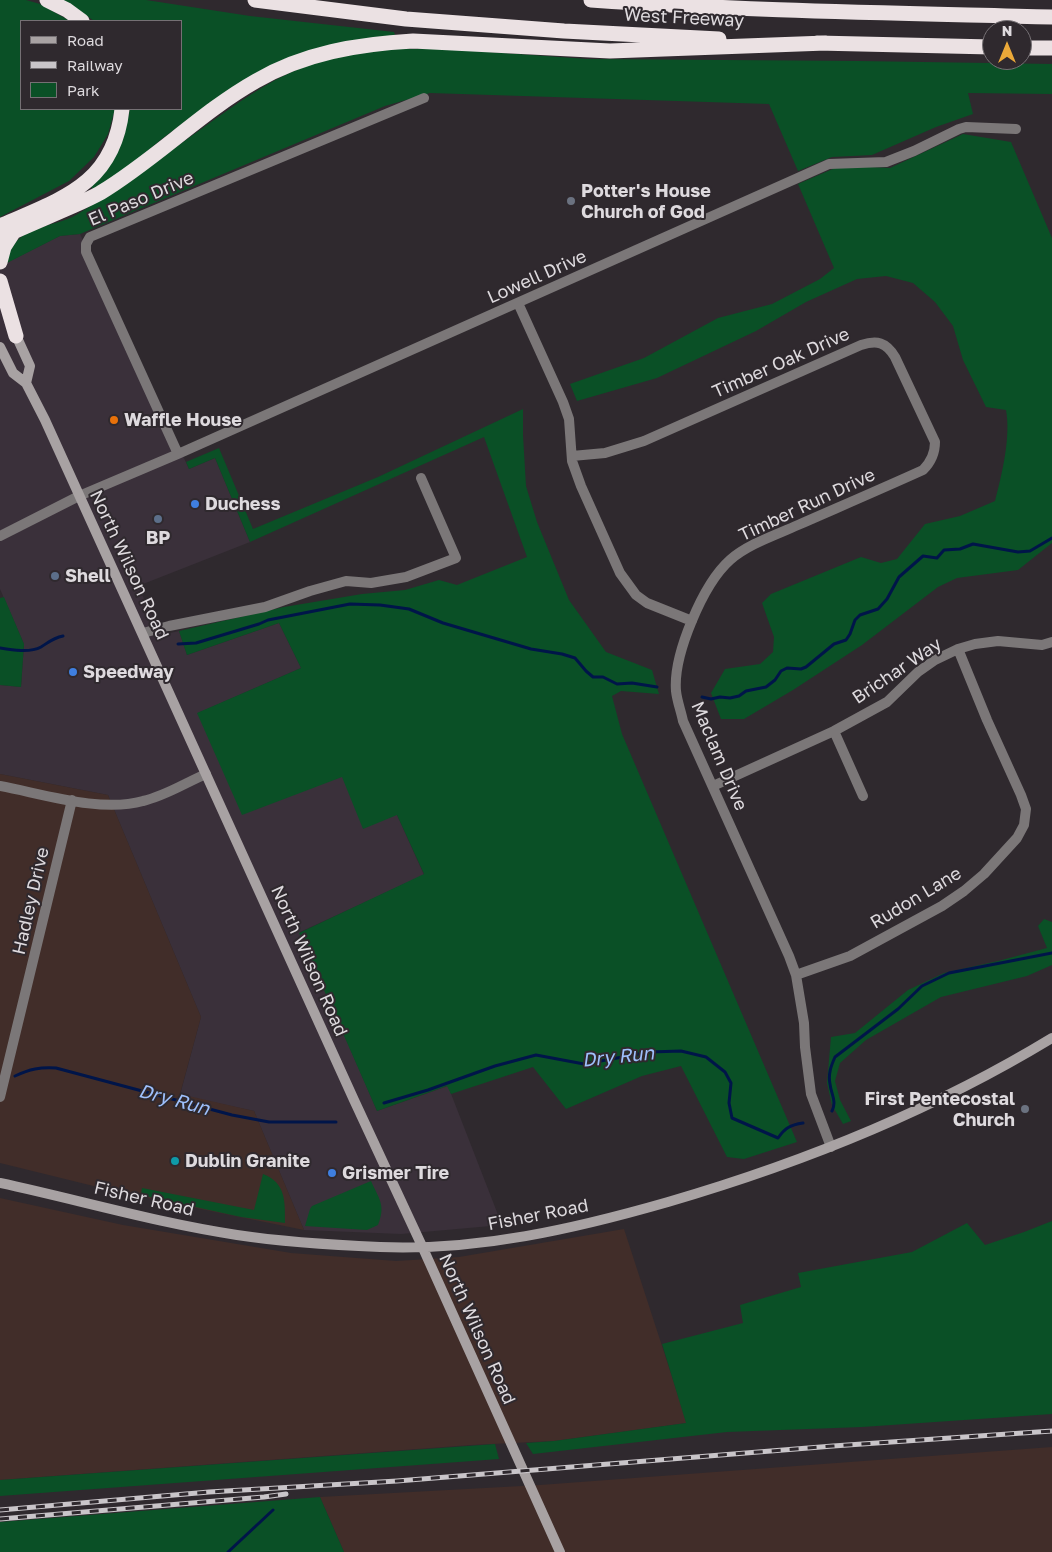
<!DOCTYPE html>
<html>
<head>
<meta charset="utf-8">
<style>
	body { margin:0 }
	#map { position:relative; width:1052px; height:1552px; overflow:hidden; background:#2f292e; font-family:"Golos Text",sans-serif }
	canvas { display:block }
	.legend { position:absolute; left:20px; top:20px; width:162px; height:90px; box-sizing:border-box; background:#2f292e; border:1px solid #757074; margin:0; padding:6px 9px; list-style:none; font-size:15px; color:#dedade }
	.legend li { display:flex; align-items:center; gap:10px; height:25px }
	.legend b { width:25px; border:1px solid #757074 }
	.north { position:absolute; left:982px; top:20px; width:50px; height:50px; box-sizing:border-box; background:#2f292e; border:1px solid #757074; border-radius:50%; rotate:0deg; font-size:14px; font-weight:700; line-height:20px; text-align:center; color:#dedade }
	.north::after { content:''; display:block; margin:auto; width:18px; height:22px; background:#eba939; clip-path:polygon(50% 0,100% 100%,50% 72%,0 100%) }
</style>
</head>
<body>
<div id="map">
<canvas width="1052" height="1552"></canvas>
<ul class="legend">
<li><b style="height:6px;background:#a8a2a3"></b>Road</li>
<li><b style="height:6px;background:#c9c5c9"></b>Railway</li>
<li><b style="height:14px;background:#0a5026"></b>Park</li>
</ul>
<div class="north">N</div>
</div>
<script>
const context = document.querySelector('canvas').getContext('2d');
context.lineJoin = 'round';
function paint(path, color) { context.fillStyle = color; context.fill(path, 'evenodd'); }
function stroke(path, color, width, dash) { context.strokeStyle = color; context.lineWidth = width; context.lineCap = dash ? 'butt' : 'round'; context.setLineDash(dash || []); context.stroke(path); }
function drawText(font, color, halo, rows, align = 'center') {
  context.font = font + ' "Golos Text",sans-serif'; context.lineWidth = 4; context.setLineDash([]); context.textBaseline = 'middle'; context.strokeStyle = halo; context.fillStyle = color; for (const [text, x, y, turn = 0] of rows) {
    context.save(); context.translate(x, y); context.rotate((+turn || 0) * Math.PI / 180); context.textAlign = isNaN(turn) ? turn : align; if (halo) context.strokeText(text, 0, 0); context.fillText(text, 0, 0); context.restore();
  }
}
const built = new Path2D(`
	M80,234L189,469L215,458L250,542L138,586L161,635L179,631L187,655L279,623L301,668L198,713L342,776L397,815L424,875L300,932L377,1111L448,1086L502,1225L401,1234L304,1230L254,1111L180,1095L201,1017L108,795L0,774V685L21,687L24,644L0,589V257L6,263L60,236Z`);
const industrial = new Path2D(`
	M0,774L108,795L201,1017L180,1094L254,1111L304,1230L118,1192L0,1163Z
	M0,1198L123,1225L291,1253L396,1261L459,1257L624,1229L687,1423L554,1441L471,1445L0,1480Z
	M1052,1447V1552H344L320,1497L540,1485Z`);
const green = new Path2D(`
	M0,0H26L40,4L70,21H21V109H115L108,134L94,157L69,181L0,217Z
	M61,0H146L250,16L394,32L395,35L368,39L205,107L163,138L116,177L93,190L91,186L123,139L130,109H181V21H94L70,4Z
	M398,49H447L587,59L859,61L1052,64V94L968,93L973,114L936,127L872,155L832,157L798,171L769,104L430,93L385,106L80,234L60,236L5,264C8,258 9,251 13,246C25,226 57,226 76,215C121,188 162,157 204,127C235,105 266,82 301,68C332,56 365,51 398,49Z
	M963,134L1011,142L1052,238V543L1018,570L957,578L938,587L862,645L793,690L744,719H721L711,693L725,669L760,664L773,652L774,637L762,603L771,594L861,557L881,563L897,559L925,524L960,516L995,501C1002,474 1011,437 1006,410L986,407L963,360L953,326L935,302L913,283L886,276L857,279L806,302L756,331L657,378L577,401L570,384L644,358L718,318L772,304L820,279L834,268L798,184L835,168L850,166L890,168Z
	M523,409V435L526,486L537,522L569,600L606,652L652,670L659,694L621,691L612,696L622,734L797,1142L744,1159L727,1157L681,1066L642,1076L566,1109L533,1067L451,1094L447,1086L377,1111L299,933L424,874L397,815L363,829L342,777L242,815L197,713L301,668L279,623L187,655L179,631L284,607L362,594L405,590L439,580L457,585L527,557L484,437L250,542L215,458L189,469L186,462L219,448L253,529L378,477Z
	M4,597L24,644L21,687L0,685V598Z
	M1044,919L1052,922V965L1027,976L941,997L866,1040L840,1063L835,1081L840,1100L851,1121L843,1124L832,1105L827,1083L831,1037L855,1033L908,990L944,973L998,961L1047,948L1038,926Z
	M263,1174C286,1183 285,1201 285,1223L241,1217L141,1195L142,1188L254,1210Z
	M371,1181C379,1199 386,1205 378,1225L367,1230L305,1226L310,1209L312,1206Z
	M1052,1221V1414L862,1427L727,1432L533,1454L526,1443L554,1441L686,1423L662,1344L743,1323L740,1305L801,1287L798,1273L912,1252L967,1223L985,1245L1024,1232Z
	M495,1444L499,1459L0,1496V1480Z
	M320,1497L344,1552H0V1522Z`);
const stream = new Path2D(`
	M178,644L196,643L259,624L268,620L350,604L380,605L409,609L443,623L531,649L562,654L575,658L586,671L593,677H603L617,684L632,683L657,687
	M0,648C12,650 30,653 41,647C49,642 53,638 63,636
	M702,697L711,699L720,697L730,698L739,696L746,691L766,687L775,680L781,671L787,668L801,669L806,667L834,644L846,640L850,634L855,620L860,615L878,609L887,599L899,577L923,556L937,558L944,550L960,549L973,544L1018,552L1030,551L1052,538
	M15,1076C30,1069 40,1067 56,1068L232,1115L269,1122H336
	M384,1103L428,1090L495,1066L536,1055L584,1064L650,1052L681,1051L706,1057L725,1072L731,1083L729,1103L732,1118L778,1138C785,1128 790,1125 803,1123
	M832,1111C837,1101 831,1094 830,1084C828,1074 831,1066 835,1057L898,1009L922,986L949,973L1052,953
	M228,1552L273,1510`);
const minor = new Path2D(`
	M518,303L563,402L569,419L572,461L581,486L620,573L636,595L647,603L692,621
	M178,454L86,252V244L90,237L424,98
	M572,456L605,453L644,441L861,345C877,340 886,342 895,357L935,442C935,454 931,462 923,470C881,489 839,507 798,525C776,535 748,544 730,560C703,584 673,655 676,691C677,701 681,711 683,721L789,956L796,975L804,1023L805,1047L811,1094L831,1147
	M0,536L79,496L178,454L829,164L886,162L914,151L959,129L966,127L1016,129
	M143,633L169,626L265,607L310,591L346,581L371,583L406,577L456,558L421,478
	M834,731L863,796
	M0,786C43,794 101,813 143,801C165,796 185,783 206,774
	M713,786L834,731L887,702L918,672L935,660L958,649L975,644L998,641L1042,645L1052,642
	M796,975L850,956L942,906L964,891L984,874L1017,838L1024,825L1026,809L1021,795L987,720L958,649
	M0,1097L72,800`);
const secondary = new Path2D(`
	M14,331L30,366L26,383
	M0,347L13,373L26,383L45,420L354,1100L422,1246L560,1552
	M0,1183C79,1200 157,1223 237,1235C284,1242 332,1245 380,1247C478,1251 574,1229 668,1202C802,1163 932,1111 1052,1038`);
const motorway = new Path2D(`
	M47,0L67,10L82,21
	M255,0L406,19L564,31L719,39
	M591,0C744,11 898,13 1052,17
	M817,43L992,47
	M1022,48H1052
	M0,226C61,199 114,185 122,109
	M0,238C24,227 48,217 73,206C82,202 91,198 100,193C155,160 201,112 256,81C304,53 358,44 413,41L610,51L826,43
	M0,262L4,247L13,233
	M0,281L16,336`);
const rail = new Path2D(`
	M0,1510L209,1492L397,1481L833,1446L1052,1431
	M0,1519L264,1497L286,1494`);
const markers = [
	[571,201,5,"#6b7280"],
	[114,420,5,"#e8710a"],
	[195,504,5,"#3f7fe0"],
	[158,519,5,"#5c6f8a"],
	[55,576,5,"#5c6f8a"],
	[73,672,5,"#3f7fe0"],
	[1025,1109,5,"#6b7280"],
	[175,1161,5,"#0f9aa8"],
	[332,1173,5,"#3f7fe0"]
];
const streetNames = [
	["West Freeway",684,18,3],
	["El Paso Drive",141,199,-23],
	["Lowell Drive",537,277,-24],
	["Timber Oak Drive",781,363,-24],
	["Timber Run Drive",807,505,-25],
	["North Wilson Road",129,565,65],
	["Brichar Way",897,671,-34],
	["Maclam Drive",719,756,67],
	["Rudon Lane",916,898,-31],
	["Hadley Drive",31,901,-77],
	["North Wilson Road",309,961,66],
	["Fisher Road",144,1199,13],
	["Fisher Road",538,1215,-11],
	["North Wilson Road",477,1329,66]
];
const poiNames = [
	["Potter's House",581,191],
	["Church of God",581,212],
	["Waffle House",124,420],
	["Duchess",205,504],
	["BP",158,538,"center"],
	["Shell",65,576],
	["Speedway",83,672],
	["First Pentecostal",1015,1099,"right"],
	["Church",1015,1120,"right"],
	["Dublin Granite",185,1161],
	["Grismer Tire",342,1173]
];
const waterNames = [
	["Dry Run",618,1057,-6],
	["Dry Run",174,1100,15]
];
paint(built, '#3a303a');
paint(industrial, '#412d29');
paint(green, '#0a5026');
stroke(stream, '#001549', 3);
stroke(minor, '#7b7778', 10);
stroke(secondary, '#a8a2a3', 10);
stroke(motorway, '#ebe1e3', 15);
stroke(rail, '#c9c5c9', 5);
stroke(rail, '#2f292e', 3, [9]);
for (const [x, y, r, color] of markers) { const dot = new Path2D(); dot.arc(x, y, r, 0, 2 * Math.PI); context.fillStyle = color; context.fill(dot); stroke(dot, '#2f292e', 2); }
drawText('18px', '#dedade', '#2f292e', streetNames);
drawText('bold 18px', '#dedade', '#2f292e', poiNames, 'left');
drawText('italic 19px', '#9ec0fc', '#2f292e', waterNames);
</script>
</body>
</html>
